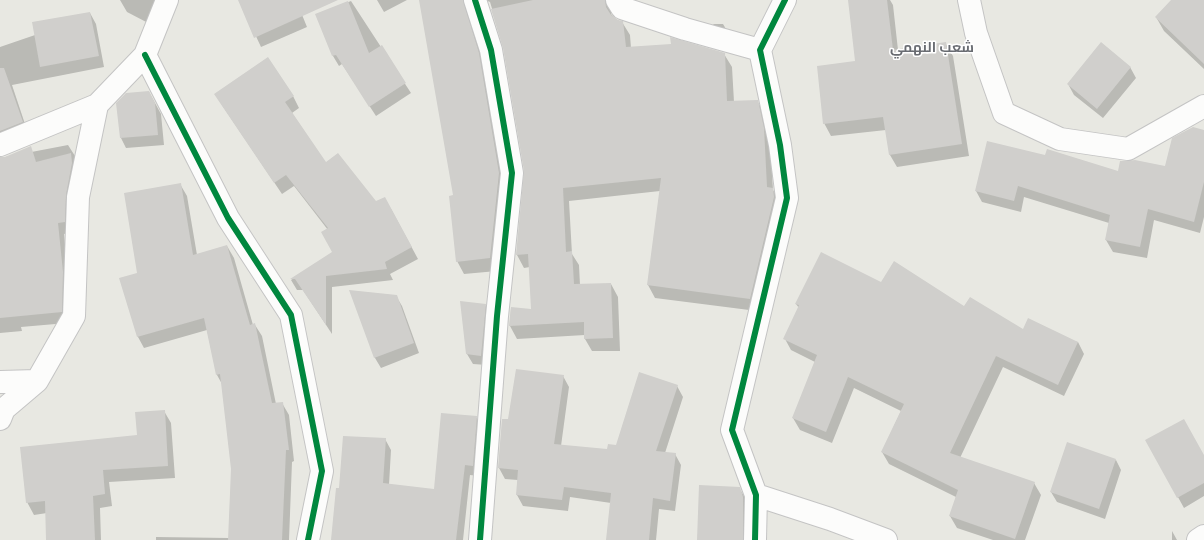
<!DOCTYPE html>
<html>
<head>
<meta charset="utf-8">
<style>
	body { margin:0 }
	canvas { display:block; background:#e8e8e2 }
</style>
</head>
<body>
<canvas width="1204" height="540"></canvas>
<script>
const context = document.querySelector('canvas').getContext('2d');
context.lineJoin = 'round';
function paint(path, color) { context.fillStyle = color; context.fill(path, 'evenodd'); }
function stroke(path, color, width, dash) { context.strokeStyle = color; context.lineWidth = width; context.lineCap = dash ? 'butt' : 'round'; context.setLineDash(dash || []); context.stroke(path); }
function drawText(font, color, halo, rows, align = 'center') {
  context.font = font + ' Overpass,Cairo,sans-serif'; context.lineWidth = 3; context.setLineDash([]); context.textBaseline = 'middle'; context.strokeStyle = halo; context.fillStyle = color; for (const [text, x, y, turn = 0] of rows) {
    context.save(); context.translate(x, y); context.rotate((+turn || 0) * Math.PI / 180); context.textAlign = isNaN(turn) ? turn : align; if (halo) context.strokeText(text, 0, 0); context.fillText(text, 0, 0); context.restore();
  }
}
const shadow = new Path2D(`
	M120,0H164L150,24L127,12Z
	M239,0H296L307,27L261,47Z
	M377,0H407L384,12Z
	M420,0H626L613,8L611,14L617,20L622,22L630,35L631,48L724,54L732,67L734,102L757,101L765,114L770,141L773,190L780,202L757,311L655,298L648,285L660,191L569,201L572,254L579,265L580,285L611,284L618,297L620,351H592L585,339V335L517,339L510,326L511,308L532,310L530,267L524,268L517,255L525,171L504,48L490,2L485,0L486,67L506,187L497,271L464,274L457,261L454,196Z
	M849,0H890L893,5L898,50L945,43L953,56L969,156L897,167L890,155L886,130L831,136L824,123L856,62Z
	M1172,0H1204V69L1164,31L1156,17Z
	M351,1L411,93L376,116L342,64L339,66L333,56L316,15Z
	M90,13L96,24L104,67L12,85L28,133L0,145V47L35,35Z
	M713,24H723L729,34L718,33Z
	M1130,67L1136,78L1103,118L1074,95L1068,84Z
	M149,92L161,114L164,145L126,148L121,138Z
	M293,96L299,108L292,113L326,164L376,203L391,209L418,259L390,274L393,280L332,287V334L303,290H297L291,280L333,252L328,230L294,186L282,194L222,105Z
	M1204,131V217L1200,233L1154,220L1147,258L1113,252L1106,240L1109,223L1024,197L1021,212L982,202L976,191L1166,167Z
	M68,145L75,156L78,175L70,233L64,234L69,284L67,323L21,327L22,331L0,333V158Z
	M180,184L187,196L197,255L227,246L234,258L253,325H255L262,336L276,404L282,403L289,415L294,461L292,462L289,540H156V537L229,538L232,469L222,384L217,375L207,330L144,348L138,337L121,279L138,274Z
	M881,283L965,308L1023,331L1078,342L1084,354L1064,396L1003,367L960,458L1034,483L1041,495L1025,540H993L957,528L950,516L956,497L889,464L882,452L901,411L854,388L832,443L800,430L793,418L815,362L791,350L785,339L799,308L796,304Z
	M351,291L396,296L402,306L419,353L381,368L375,358Z
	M485,305L491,315L487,365L473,364L467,354Z
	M563,376L569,387L561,446L608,450L616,447L677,386L683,397L665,453L675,454L681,465L675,511L659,509L656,540H607L611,503L570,497L568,511L523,506L517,495L518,480L505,479L499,468L503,420H509Z
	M164,411L171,423L175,478L109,482L112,506L100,508L101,540H47V513L34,515L27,502L138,436Z
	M476,417L482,427L478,476L470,475L463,540H332L340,489L385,439L391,450L389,485L434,490Z
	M1147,441L1204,456V496L1184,508Z
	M1116,460L1121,470L1105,519L1057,502L1051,492Z
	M739,488L746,499L749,540H698Z
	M1172,531L1177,540H1172Z`);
const building = new Path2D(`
	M238,0H338L254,38Z
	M419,0H463L479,53L499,173L490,258L456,262L449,196L453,195Z
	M533,0H605L606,7L611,15L618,20L623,21L626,47L671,44L670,37L725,53L727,101L758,100L764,128L767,187L773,188L774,197L750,299L647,285L661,178L563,188L566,252L572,251L574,284L611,283L613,338L584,339V322L509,326L511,307L531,309L528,254L516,255L524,171L503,48L491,9Z
	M848,0H887L893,50L946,42L962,144L889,155L883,117L823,124L817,66L855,61Z
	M1171,0H1204V64L1155,17Z
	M348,1L369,53L382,45L406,83L369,107L336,55L332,56L315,14Z
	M90,12L99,56L40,67L32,22Z
	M1101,42L1131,67L1097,109L1067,84Z
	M268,57L294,96L285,102L326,162L338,153L376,201L385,197L412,247L385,262L387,269L326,276V325L295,279H290L332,252L321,232L328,228L286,175L274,183L214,94Z
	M0,68H4L23,122L0,131Z
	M149,91L155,103L158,135L120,138L116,103L126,93Z
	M1193,127L1204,130V182L1194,222L1148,209L1140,247L1105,240L1110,215L1018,186L1014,201L975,191L987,141L1045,155L1047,149L1118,171L1120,161H1127L1135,160L1165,166L1172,138Z
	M31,146L36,162L71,153L72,163L66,195L65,222L58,223L63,272L62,312L0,318V157H5Z
	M181,183L193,255L227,245L250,325L255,323L272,403L283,402L289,450H286L282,540H228L231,469L220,374L216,375L204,318L137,337L119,278L137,273L124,193Z
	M821,252L881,282L894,261L964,306L970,297L1023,329L1028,318L1078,342L1058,385L996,356L950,453L1035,482L1015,539L949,516L958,490L881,452L904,404L848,377L826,432L792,418L817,355L783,339L799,305L795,304Z
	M349,290L397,295L414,343L374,358Z
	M460,301L486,304L481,356L466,354Z
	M516,369L564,375L554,444L607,449L608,444L616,445L639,372L678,385L656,451L676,453L670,501L653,498L649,540H606L611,493L564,487L562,500L516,495L518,470L498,468L502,419H508Z
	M165,410L168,466L103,470L105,494L93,496L95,540H46L45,501L26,503L20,447L137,435L135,412Z
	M441,413L477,416L473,466L465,465L456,540H331L336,488H339L343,436L386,438L383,483L434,489Z
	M1184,419L1204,455V483L1177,498L1145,440Z
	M1067,442L1116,459L1099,509L1050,492Z
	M699,485L740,487L743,497V540H697Z`);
const minor = new Path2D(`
	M475,0L491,50L512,173L497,316L480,540
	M617,0L622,8L685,29L760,50
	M969,0L976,33L1004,113L1060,139L1128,149L1204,106
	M145,55L228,218L291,315L322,471L308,540
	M0,145L97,105
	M0,382L37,381
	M0,419L4,409L37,381L74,316L78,197L97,105L145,55L167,0
	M756,495L830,519L886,540
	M755,540L756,495L732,430L787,198L780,145L760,50L785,0
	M1198,540L1204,536`);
const cycleway = new Path2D(`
	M475,0L491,50L512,173L497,316L480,540
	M145,55L228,218L291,315L322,471L308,540
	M755,540L756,495L732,430L787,198L780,145L760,50L785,0`);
const districtNames = [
	["شعب النهمي",932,49]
];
paint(shadow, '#0003');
paint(building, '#d0cfcc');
stroke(minor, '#c4c4c4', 24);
stroke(minor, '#fcfcfb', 22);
stroke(cycleway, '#00873e', 6);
drawText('bold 14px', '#696c72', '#fff', districtNames);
</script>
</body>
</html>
